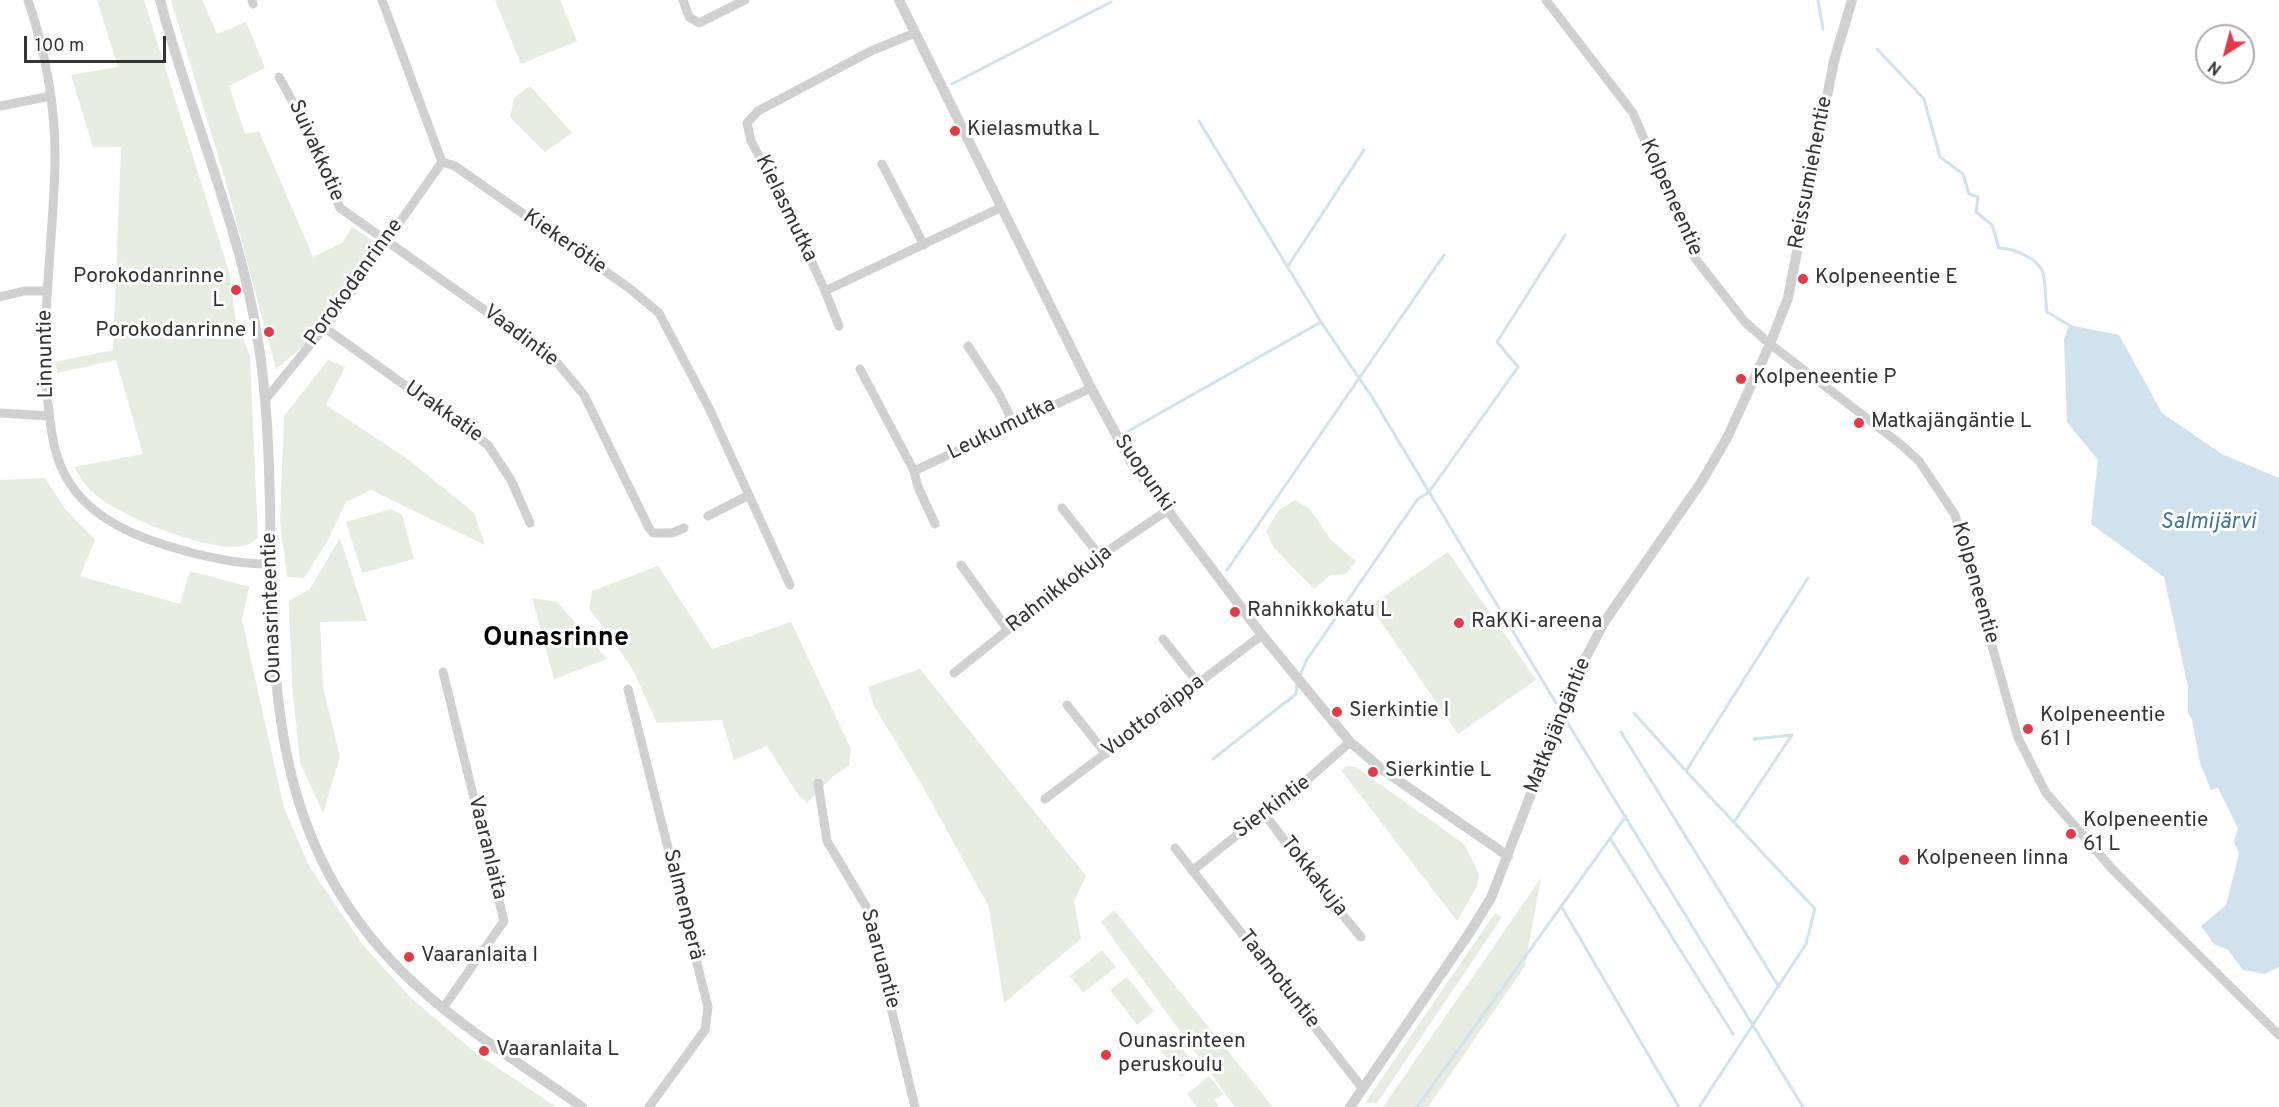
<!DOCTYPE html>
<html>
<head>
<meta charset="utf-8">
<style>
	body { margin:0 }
	#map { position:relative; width:2279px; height:1107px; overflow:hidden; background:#fff; font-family:Overpass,sans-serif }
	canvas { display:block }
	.north { position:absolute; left:2195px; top:24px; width:60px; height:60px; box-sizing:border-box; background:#fff; border:2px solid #adadad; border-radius:50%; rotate:216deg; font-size:16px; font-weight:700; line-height:24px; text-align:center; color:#333 }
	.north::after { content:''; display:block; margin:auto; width:21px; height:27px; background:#e63946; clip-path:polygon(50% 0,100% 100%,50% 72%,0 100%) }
	.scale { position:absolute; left:24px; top:36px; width:142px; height:27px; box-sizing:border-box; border:3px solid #333; border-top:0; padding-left:8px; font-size:18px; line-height:21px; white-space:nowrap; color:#333; -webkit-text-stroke:4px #fff; paint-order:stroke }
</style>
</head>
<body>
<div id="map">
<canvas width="2279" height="1107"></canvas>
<div class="north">N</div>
<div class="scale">100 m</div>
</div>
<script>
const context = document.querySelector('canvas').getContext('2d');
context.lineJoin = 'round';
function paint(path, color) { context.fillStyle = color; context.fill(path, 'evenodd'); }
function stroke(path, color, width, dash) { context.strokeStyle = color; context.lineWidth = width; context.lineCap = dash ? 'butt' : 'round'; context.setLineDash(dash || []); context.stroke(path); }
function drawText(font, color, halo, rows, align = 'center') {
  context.font = font + ' Overpass,sans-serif'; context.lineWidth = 6; context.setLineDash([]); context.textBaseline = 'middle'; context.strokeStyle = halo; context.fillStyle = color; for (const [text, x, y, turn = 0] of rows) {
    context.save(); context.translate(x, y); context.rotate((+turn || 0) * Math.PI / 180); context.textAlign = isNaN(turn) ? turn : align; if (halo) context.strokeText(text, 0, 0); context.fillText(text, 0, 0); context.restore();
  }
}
const green = new Path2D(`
	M97,0H144L230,275L235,317L250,356L258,538C255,540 251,544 247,545C215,556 112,514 89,489C83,483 79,474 74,467L143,454L116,360L57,373L55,362L113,350L121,147H93L71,75L118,67Z
	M171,0H202L217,34L246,22L265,68L229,86L245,134L259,131L313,257L342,243L352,227L378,244L325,328L276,369L225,179Z
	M495,0H560L577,41L521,64Z
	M530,86L572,133L545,152L510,117L514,98Z
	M328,360L345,367L326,405L409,460L474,513L485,545L371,490L346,502L328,540L304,578L287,577L280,522L284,416Z
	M45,478L65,509L95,540L80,576L180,604L190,571L249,587L242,620L284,808L309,866L362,944L411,998L477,1054L556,1107H0V480Z
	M1295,500L1310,509L1330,539L1356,561L1346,574L1330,575L1314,589L1274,548L1266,531L1279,510Z
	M391,509L402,515L414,559L362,573L346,522Z
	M340,538L367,621L320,622L323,687L340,757L323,813L300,762L292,684L289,601L310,589Z
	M1448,552L1536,680L1458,734L1370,606Z
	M658,566L712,649L791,622L851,749L849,766L832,777L807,803L799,796L767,746L734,760L722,720L657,723L632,668L589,608L592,591Z
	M532,598L557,602L607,659L554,679Z
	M920,669L1086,876L1074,901L1081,939L1004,1003L989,907L922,785L874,706L868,687Z
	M1347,766L1356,767L1464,844L1479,874L1477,886L1457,921L1341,770Z
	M1541,878L1525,966L1428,1107H1383Z
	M1114,910L1273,1107H1235L1101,922Z
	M1495,913L1502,917L1377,1103H1365Z
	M1102,950L1116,967L1083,993L1070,976Z
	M1127,977L1154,1011L1137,1025L1110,990Z
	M1173,1037L1196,1066L1181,1077L1159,1048Z
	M1209,1076L1223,1094L1215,1100L1219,1107H1197L1187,1094Z`);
const water = new Path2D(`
	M2069,325L2119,335L2162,413L2222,454L2279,478V967L2264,974L2243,970L2228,950L2214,944L2201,926L2226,905L2239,854L2234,841L2238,828L2218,788L2211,790L2200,763L2192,720L2188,713V687L2164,577L2091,524L2098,460L2067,422L2064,339Z`);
const stream = new Path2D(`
	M1818,0L1823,29
	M1877,49L1924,99L1940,157L1963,174L1969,194L1978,197L1976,212L1992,225L1999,248C2012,248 2039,258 2043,273C2046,285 2045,299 2047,312L2069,325
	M952,84L1111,2
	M1199,121L1321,322L1372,397L1556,703
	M1288,266L1364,150
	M1125,433L1321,322
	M1227,570L1444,255
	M1299,678L1306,661L1417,500L1429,492L1518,367L1497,342L1565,235
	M1634,713L1686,771
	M1564,717L1803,1107
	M1621,732L1779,987
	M1213,759L1296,694L1297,684
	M1734,822L1792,735L1754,739
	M1610,838L1733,1034
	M1561,906L1679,1107
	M1417,1107L1626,816
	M1699,1107L1806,944L1815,909L1686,771L1808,578`);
const minor = new Path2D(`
	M28,0C46,53 56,108 55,165C53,245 40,323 48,404C51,431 54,459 69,482C90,516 129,534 165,545C197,555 238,565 272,564
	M252,0L253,4
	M382,0L442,162L455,166L629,288L659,313L709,408L790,585
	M683,0L689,17L699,23L745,0
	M1546,0L1633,113L1695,258L1745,322L1770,344L1899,443L1919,461L1955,515L2018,738L2046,793L2114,871L2279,1035
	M915,33L871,51L758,111L747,123L751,141L790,214L825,291L1002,207
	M279,77L298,111L340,208L555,360L584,395L649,528L653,533H672L684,528
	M0,106L51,96
	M882,164L924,245
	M825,291L839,326
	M0,297L24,291H46
	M325,328L488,445L511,480L530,523
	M968,346L999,394L1014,424
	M860,369L914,471L918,487L935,524
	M265,400L337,312L442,162
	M0,413L49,416
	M914,471L1091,388
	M1062,508L1100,556
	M708,516L749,495
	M961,565L1008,630
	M1163,639L1198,683
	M443,672L504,921L443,1008
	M954,673L1100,556L1168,510
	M628,689L708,1007L705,1030L649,1107
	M1067,705L1106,754
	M818,783L827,841L867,908L915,1107
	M1045,799L1262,635
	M1266,816L1316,883L1361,937
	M1175,848L1363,1089
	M1192,871L1247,827L1266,816L1350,742`);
const tertiary = new Path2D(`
	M160,0C192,121 245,236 261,361C290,588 224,809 416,985C464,1030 528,1068 582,1107
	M899,0L1091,388L1131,462L1262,635L1350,742L1383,770L1508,856
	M1350,1107L1468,935L1491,898L1577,674L1605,621L1702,481L1727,438L1770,344L1788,298L1834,61L1852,0`);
const markers = [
	[955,131,6,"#e63946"],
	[1803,279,6,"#e63946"],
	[236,290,6,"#e63946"],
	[269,332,6,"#e63946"],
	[1741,379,6,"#e63946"],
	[1859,423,6,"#e63946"],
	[1235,612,6,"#e63946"],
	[1459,623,6,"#e63946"],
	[1337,712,6,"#e63946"],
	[2028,729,6,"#e63946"],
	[1373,772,6,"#e63946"],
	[2071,834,6,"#e63946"],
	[1904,860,6,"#e63946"],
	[409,957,6,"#e63946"],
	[484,1051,6,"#e63946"],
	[1106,1055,6,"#e63946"]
];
const poiNames = [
	["Kielasmutka L",967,131],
	["Porokodanrinne",224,278,"right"],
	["L",224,302,"right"],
	["Kolpeneentie E",1815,279],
	["Porokodanrinne I",257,332,"right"],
	["Kolpeneentie P",1753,379],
	["Matkajängäntie L",1871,423],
	["Rahnikkokatu L",1247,612],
	["RaKKi-areena",1471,623],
	["Sierkintie I",1349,712],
	["Kolpeneentie",2040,717],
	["61 I",2040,741],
	["Sierkintie L",1385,772],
	["Kolpeneentie",2083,822],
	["61 L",2083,846],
	["Kolpeneen linna",1916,860],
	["Vaaranlaita I",421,957],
	["Ounasrinteen",1118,1043],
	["peruskoulu",1118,1067],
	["Vaaranlaita L",496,1051]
];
const streetNames = [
	["Suivakkotie",315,151,66],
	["Reissumiehentie",1812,173,-79],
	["Kolpeneentie",1670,198,66],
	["Kielasmutka",785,209,64],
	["Kiekerötie",564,243,35],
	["Porokodanrinne",355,283,-54],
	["Vaadintie",520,337,37],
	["Linnuntie",47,354,-91],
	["Urakkatie",443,413,35],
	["Leukumutka",1002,430,-26],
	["Suopunki",1143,474,55],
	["Kolpeneentie",1974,583,74],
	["Rahnikkokuja",1060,590,-38],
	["Ounasrinteentie",273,608,-92],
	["Vuottoraippa",1154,717,-37],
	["Matkajängäntie",1559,726,-68],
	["Sierkintie",1273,808,-37],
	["Vaaranlaita",486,848,76],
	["Tokkakuja",1313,877,52],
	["Salmenperä",682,905,76],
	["Saaruantie",879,959,75],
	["Taamotuntie",1278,980,52]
];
const waterNames = [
	["Salmijärvi",2208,524]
];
const districtNames = [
	["Ounasrinne",556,640]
];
paint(green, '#e6ecdf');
paint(water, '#cfe2ee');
stroke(stream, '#cfe2ee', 3);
stroke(minor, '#d0d0d0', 9);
stroke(tertiary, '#d0d0d0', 10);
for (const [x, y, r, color] of markers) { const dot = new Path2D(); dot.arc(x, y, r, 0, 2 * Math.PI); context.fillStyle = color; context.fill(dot); stroke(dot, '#fff', 2); }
drawText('21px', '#333', '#fff', poiNames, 'left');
drawText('21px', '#333', '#fff', streetNames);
drawText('italic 22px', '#3f7597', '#fff', waterNames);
drawText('bold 27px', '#000', '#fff', districtNames);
</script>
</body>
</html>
